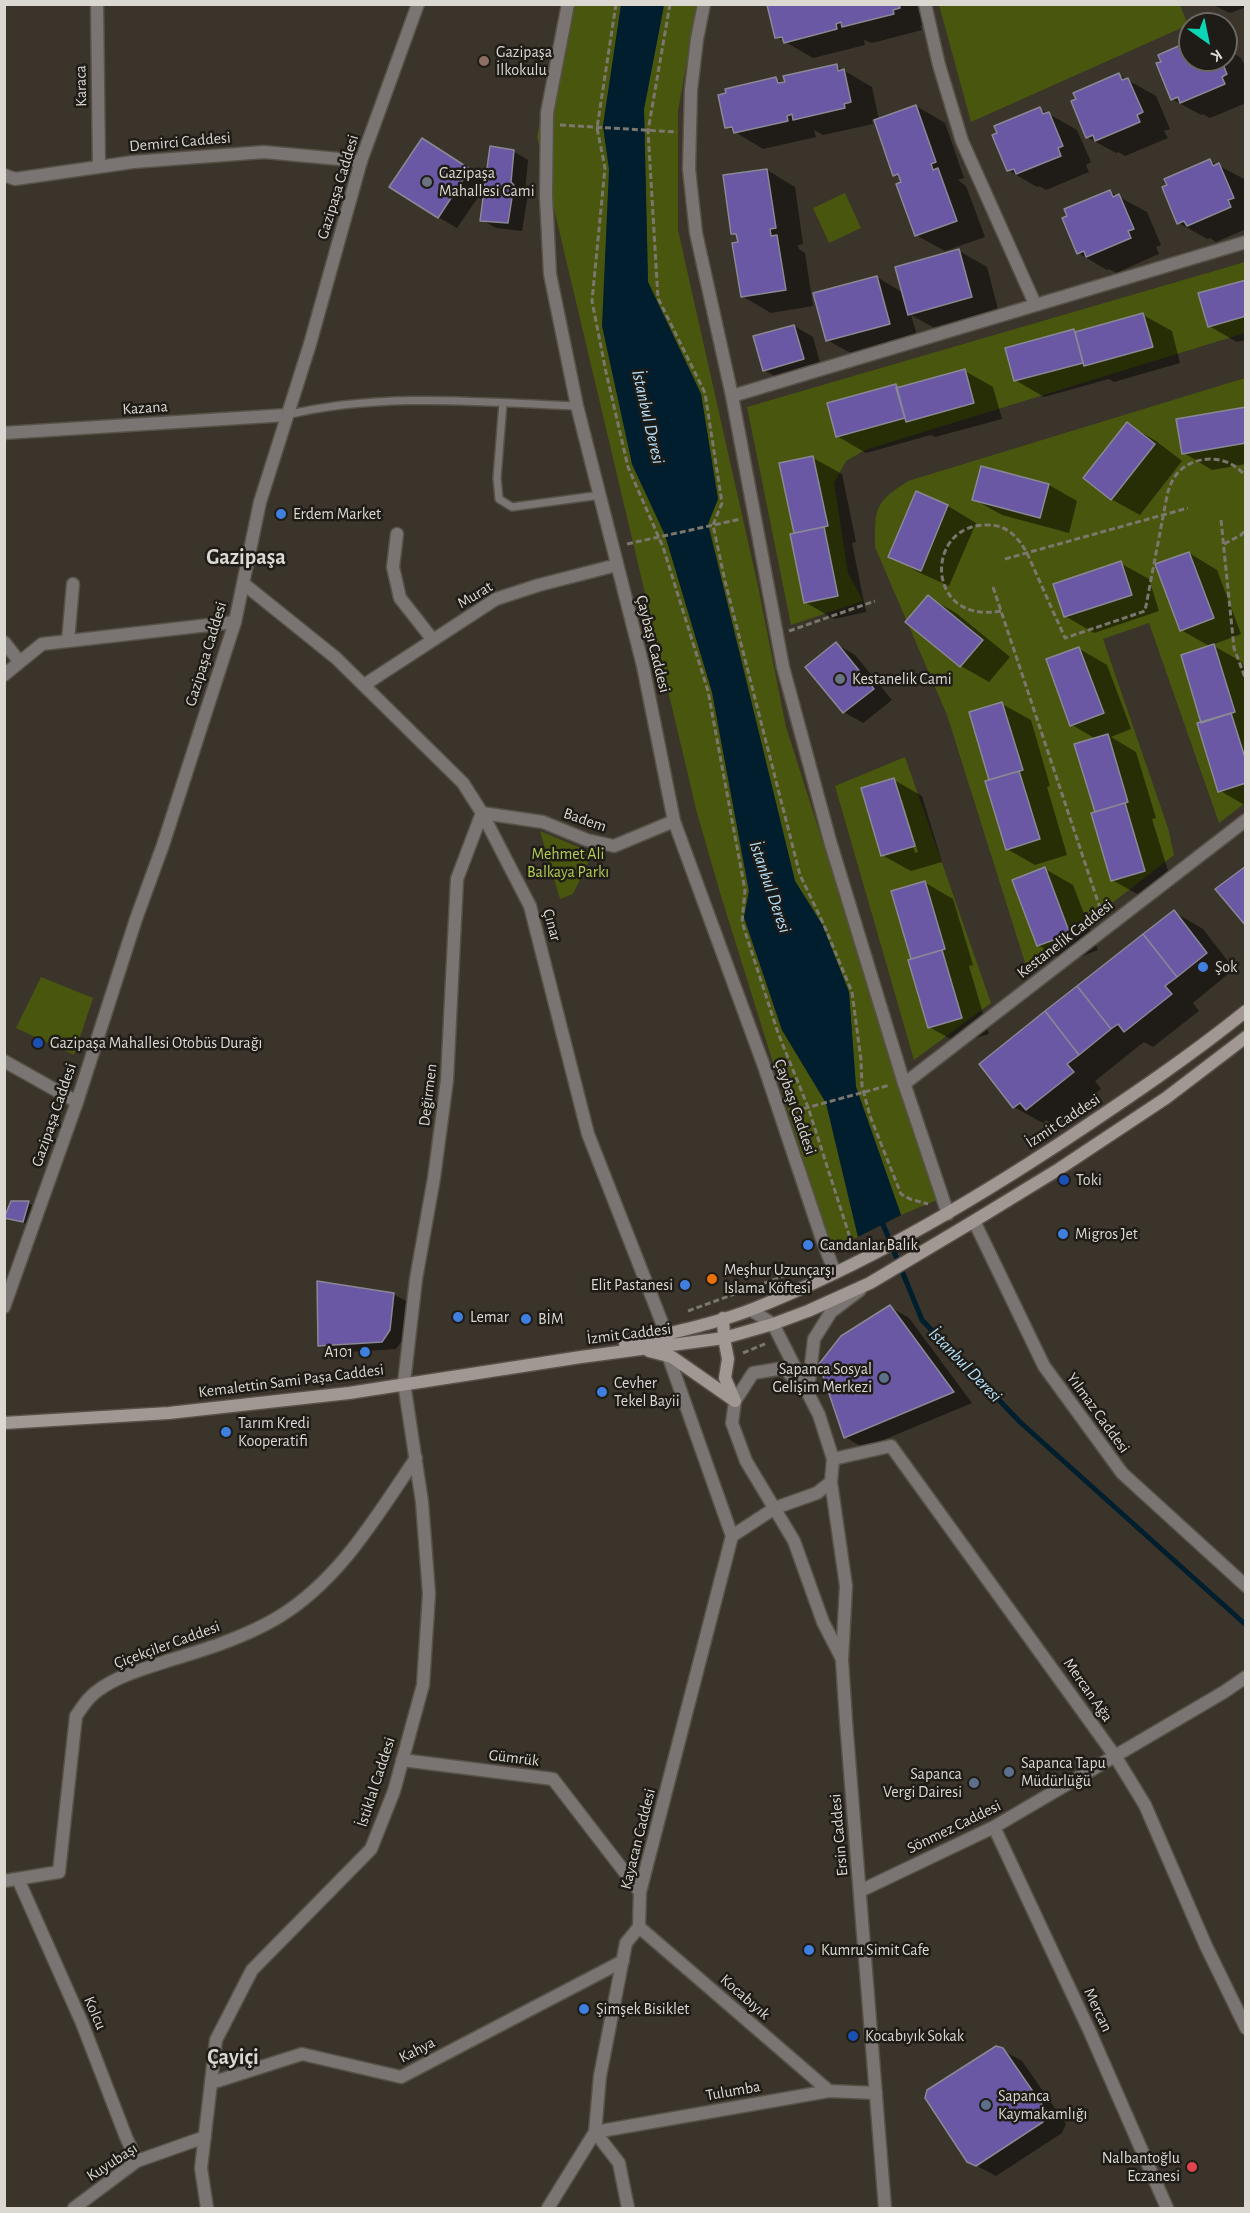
<!DOCTYPE html>
<html>
<head>
<meta charset="utf-8">
<style>
	body { margin:0 }
	#map { position:relative; width:1250px; height:2213px; overflow:hidden; background:#3a342a; font-family:"Alegreya Sans",sans-serif }
	canvas { display:block }
	.frame { position:absolute; inset:0; border:6px solid #dbd7d1; pointer-events:none }
	.north { position:absolute; left:1178px; top:12px; width:60px; height:60px; box-sizing:border-box; background:#1f1c17; border:2px solid #6a6761; border-radius:50%; rotate:147deg; font-size:16px; font-weight:700; line-height:24px; text-align:center; color:#dbd7d1 }
	.north::after { content:''; display:block; margin:auto; width:21px; height:27px; background:#0bd5b5; clip-path:polygon(50% 0,100% 100%,50% 72%,0 100%) }
</style>
</head>
<body>
<div id="map">
<canvas width="1250" height="2213"></canvas>
<div class="frame"></div>
<div class="north">K</div>
</div>
<script>
const context = document.querySelector('canvas').getContext('2d');
context.lineJoin = 'round';
function paint(path, color) { context.fillStyle = color; context.fill(path, 'evenodd'); }
function stroke(path, color, width, dash) { context.strokeStyle = color; context.lineWidth = width; context.lineCap = dash ? 'butt' : 'round'; context.setLineDash(dash || []); context.stroke(path); }
function drawText(font, color, halo, rows, align = 'center') {
  context.font = font + ' "Alegreya Sans",sans-serif'; context.lineWidth = 5; context.setLineDash([]); context.textBaseline = 'middle'; context.strokeStyle = halo; context.fillStyle = color; for (const [text, x, y, turn = 0] of rows) {
    context.save(); context.translate(x, y); context.rotate((+turn || 0) * Math.PI / 180); context.textAlign = isNaN(turn) ? turn : align; if (halo) context.strokeText(text, 0, 0); context.fillText(text, 0, 0); context.restore();
  }
}
const green = new Path2D(`
	M563,5H621L603,126L609,169L632,464L665,535L712,692L749,891L744,918L782,1030L826,1103L858,1237L831,1249L721,896L697,813L537,137Z
	M664,5H697L678,111V230L758,586L786,727L937,1200L901,1215L856,1087L849,994L823,926L795,881L708,523L718,499L701,394L648,282L644,109Z
	M939,5H1180L1188,25L971,122Z
	M845,193L861,228L829,243L813,208Z
	M1245,262V333L865,450L846,461L834,483L848,573L863,601L791,625L747,407Z
	M1245,378V803L1219,823L1149,623L1103,639L1168,828L1174,855L1027,969L947,715L875,547C875,508 874,503 908,481Z
	M905,757L991,1003L914,1060L835,786Z
	M540,831L593,853L573,894L560,899Z
	M41,977L93,998L74,1055L16,1028Z`);
const water = new Path2D(`
	M621,5H664L644,109L648,282L701,394L718,499L708,524L795,881L823,926L849,992L856,1087L901,1215L858,1237L826,1103L782,1030L744,917L749,891L712,692L665,535L632,464L602,326L609,169L603,126Z`);
const shadow = new Path2D(`
	M775,4H923L928,24L920,26L922,30L872,43L864,40L865,45L813,58L777,37L769,6Z
	M1211,4H1246V7L1230,13Z
	M1190,43V60H1226V49L1241,58L1246,68V103L1210,118L1203,114L1201,115L1172,99Z
	M836,66L872,87L879,120L916,106L945,123L964,178L958,180L966,186L985,237L945,251L916,235L902,179L894,175L875,119L872,120L873,124L823,135L814,130L816,137L763,149L727,127L776,79L783,83Z
	M1119,75L1156,96L1170,129L1164,131L1168,138L1125,156L1118,152L1116,153L1087,137Z
	M1040,109L1077,130L1091,162L1086,165L1089,172L1046,190L1039,186L1037,187L1008,170Z
	M441,151L487,181L513,151L528,160L525,191L528,194L522,231L496,228L482,220L487,184L457,228L438,217Z
	M1210,161L1246,180V229L1216,242L1210,238L1207,239L1179,223Z
	M767,170L795,187L803,244L798,245L799,249L805,253L813,306L771,313L742,296L739,243L738,237L732,233Z
	M1110,192L1147,212L1161,245L1156,247L1159,254L1116,273L1109,269L1107,270L1078,253Z
	M959,251L987,267L999,313L938,330L911,315L918,339L856,356L827,340L877,277L903,293Z
	M1246,281V340L1237,342L1209,326Z
	M1143,315L1172,331L1180,363L1114,382L1109,379L1044,397L1015,380L1073,330L1078,333Z
	M794,326L813,337L822,370L783,381L764,370Z
	M965,371L993,387L1002,419L935,437L931,435L866,453L837,436L895,386L900,389Z
	M1246,408V464L1212,470L1184,453Z
	M1127,424L1156,441L1182,461L1140,515L1111,499Z
	M813,458L842,474L856,542L852,543L866,612L834,619L805,602L796,534L781,465Z
	M982,468L1049,485L1077,501L1069,533L1002,515L973,499Z
	M916,493L948,506L976,523L949,586L918,572L890,556Z
	M1189,553L1217,570L1241,634L1212,645L1242,662L1246,673V806L1219,790L1203,724L1211,647L1181,630Z
	M1120,563L1149,579L1159,611L1094,633L1065,616Z
	M928,597L956,613L1010,657L989,682L961,666Z
	M836,644L855,655L892,700L863,723L844,712L808,667Z
	M1078,648L1107,665L1131,729L1111,737L1136,752L1156,818L1152,819L1173,887L1141,896L1112,880L1096,813V739L1072,725Z
	M1002,704L1031,720L1050,786L1047,787L1067,855L1035,865L1007,849L991,781Z
	M894,780L922,796L942,862L911,871L882,855ZM899,800H902L918,852L915,853Z
	M1045,869L1073,885L1098,950L1067,962L1038,945Z
	M924,882L953,899L973,965L969,966L989,1034L958,1043L929,1027L913,960L893,892Z
	M1174,912L1203,929L1234,969L1193,1003L1199,1011L1153,1047L1144,1042L1140,1045L1095,1081L1101,1089L1055,1125L1046,1120L1043,1123L1014,1107Z
	M28,1203L32,1205L27,1224L6,1217Z
	M393,1294L408,1302L404,1338L396,1349L334,1353L319,1345Z
	M890,1307L909,1318L972,1403L864,1448L845,1437Z
	M1002,2050L1022,2061L1066,2124L1062,2133L996,2176L968,2161Z`);
const stream = new Path2D(`
	M880,1217L922,1320L1020,1422L1246,1625`);
const building = new Path2D(`
	M899,4L900,8L893,10L894,14L842,27L841,22L836,24L837,29L784,43L782,37L775,38L767,5Z
	M1190,41V60H1221L1227,74L1222,77L1225,84L1180,103L1178,97L1171,100L1156,63L1161,62L1158,55Z
	M837,64L838,71L844,69L851,102L844,104L845,108L793,120L792,114L787,116L788,121L734,133L732,127L725,128L718,95L726,93L725,89L776,77L778,83L785,82L783,76Z
	M1119,73L1122,80L1128,78L1143,112L1137,115L1140,122L1095,141L1093,135L1086,138L1071,101L1076,99L1073,93Z
	M916,105L936,162L931,164L933,170L938,168L957,221L915,236L896,184L901,182L898,174L893,176L874,120Z
	M1040,107L1043,114L1049,112L1063,146L1058,148L1061,156L1016,174L1014,169L1007,171L992,135L997,133L994,126Z
	M422,138L470,169L438,218L389,187Z
	M490,146L514,150L511,182L514,185L508,223L480,221Z
	M1210,159L1213,166L1219,163L1234,198L1228,200L1231,207L1187,226L1184,221L1177,224L1162,187L1167,185L1164,179Z
	M767,169L776,228L770,229L771,236L777,235L786,290L741,297L732,243L738,242L736,234H731L723,175Z
	M1110,190L1113,197L1119,194L1134,229L1128,231L1131,238L1086,257L1084,251L1077,254L1062,218L1067,216L1064,209Z
	M959,249L972,297L908,315L895,267Z
	M877,276L890,324L826,341L813,293Z
	M1246,280V316L1208,327L1198,293Z
	M1143,313L1153,347L1084,366L1075,332Z
	M794,325L804,359L763,371L753,336Z
	M1074,329L1083,363L1014,381L1005,348Z
	M965,369L974,403L906,422L896,388Z
	M896,384L905,418L836,437L827,403Z
	M1246,407V443L1182,454L1176,419Z
	M1127,422L1155,444L1111,500L1083,478Z
	M813,456L828,526L794,533L779,463Z
	M981,466L1049,484L1040,518L972,500Z
	M916,491L948,505L921,571L888,557Z
	M824,527L838,596L804,603L790,534Z
	M1189,552L1214,618L1180,631L1155,564Z
	M1121,561L1132,595L1064,617L1053,584Z
	M928,595L983,640L960,667L905,622Z
	M836,642L874,689L843,713L805,667Z
	M1214,644L1235,712L1201,723L1181,655Z
	M1079,647L1104,713L1070,726L1046,659Z
	M1002,702L1023,770L989,780L969,712Z
	M1231,713L1246,761V783L1218,792L1197,723Z
	M1108,734L1128,802L1095,812L1074,744Z
	M1019,771L1040,839L1006,850L985,781Z
	M894,778L915,846L881,856L861,788Z
	M1125,803L1145,871L1111,881L1091,813Z
	M1246,866V926L1215,889Z
	M1045,867L1070,934L1037,946L1012,880Z
	M925,881L945,949L911,959L891,891Z
	M1174,910L1207,953L1177,977L1143,934Z
	M1143,934L1177,977L1165,986L1172,994L1124,1032L1118,1024L1111,1029L1077,986Z
	M942,950L962,1018L928,1028L908,960Z
	M1077,986L1111,1029L1079,1055L1045,1011Z
	M1045,1011L1079,1055L1067,1064L1074,1072L1026,1110L1020,1103L1013,1108L979,1064Z
	M11,1201H29L23,1222L4,1218Z
	M317,1281L394,1293L390,1330L382,1342L318,1346Z
	M890,1305L954,1392L844,1438L819,1364L841,1336Z
	M996,2046L1003,2048L1047,2112L1043,2122L976,2166L967,2162L925,2098L927,2090Z`);
const path = new Path2D(`
	M616,4L597,128L605,168L592,301L606,372L628,467L663,547L708,691L745,890L742,922L778,1033L808,1107L853,1247
	M670,4L648,131L658,298L705,393L722,503L713,525L725,581L800,875L824,925L852,992L861,1060L862,1086L870,1116L901,1194L910,1199L928,1204
	M560,125L677,132
	M1221,520L1234,648L1246,680
	M627,544L741,519
	M1224,544L1241,535L1246,529
	M1005,559L1188,508
	M993,587L1102,914
	M1001,611C924,625 924,523 988,525C1007,525 1018,537 1027,553L1065,638L1145,611L1166,501C1168,491 1170,483 1176,475C1193,453 1230,454 1246,477
	M789,631L875,601
	M795,1111L890,1085
	M688,1311L803,1269
	M743,1353L767,1343`);
const service = new Path2D(`
	M503,403L497,478L499,499L512,507L601,495
	M287,415C381,392 482,402 577,406`);
const minor = new Path2D(`
	M97,4L99,167
	M568,4L547,113L546,196L550,274L577,406L643,666L674,821L765,1069L822,1239L835,1273
	M704,4L697,39L691,90L689,169L696,233L732,396L783,667L830,841L903,1080L948,1214
	M925,4L939,65L962,141L1035,304
	M4,175L15,179L133,162L264,152L361,161
	M732,396L1246,242
	M4,433L287,415
	M397,534L393,567L400,598L433,640
	M244,584L336,658L463,783L482,813L530,906L588,1134L666,1333
	M68,641L73,584
	M4,642L19,661
	M4,675L42,644L235,622
	M364,685L496,599L539,585L617,565
	M482,813L543,822L587,840L614,846L674,821
	M4,1061L77,1102
	M904,1084L1246,820
	M974,1221L1044,1366L1122,1473L1246,1586
	M668,1355L732,1536
	M833,1459L891,1446L1115,1756L1145,1805L1206,1946L1246,2028
	M402,1760L553,1779L640,1892
	M994,1827L1090,2032L1167,2208
	M18,1879L82,2023L126,2137L137,2161
	M4,1881L59,1872L76,1716C83,1706 89,1696 100,1689C120,1675 144,1669 167,1661C204,1650 243,1638 277,1618C339,1581 376,1517 416,1458
	M860,1891L994,1827L1224,1692L1246,1677
	M639,1927L829,2091
	M211,2083L302,2054L401,2077L623,1961
	M74,2208L137,2161L205,2137
	M207,2208L201,2168L216,2040L252,1970L371,1849L394,1791L423,1685L429,1594L422,1502L404,1383L416,1279L434,1178L447,1080L457,879L482,813
	M548,2208L595,2132L600,2076L626,1943L639,1927L640,1892L732,1536L775,1508
	M628,2208L619,2163L595,2132L829,2091L876,2093`);
const tertiary = new Path2D(`
	M4,1307L77,1102L136,919L163,845L235,622L260,502L310,344L361,161L418,4
	M751,1310L773,1324L819,1415L833,1459L831,1482L846,1586L842,1660L846,1721L885,2208
	M801,1386L784,1368L753,1373L735,1401L732,1423L746,1461L794,1541L823,1622L842,1659
	M808,1391L814,1339L831,1312L860,1290
	M775,1508L817,1493L831,1482`);
const secondary = new Path2D(`
	M723,1318L724,1338L728,1359L725,1378L735,1401
	M625,1344C667,1333 712,1325 753,1309C864,1265 968,1204 1068,1138C1128,1098 1189,1057 1246,1011
	M649,1351L672,1357L735,1401
	M4,1423L169,1413L349,1393L581,1357L724,1338L773,1324L808,1311L870,1283L974,1221L1059,1169L1166,1098L1246,1037`);
const markers = [
	[484,61,6,"#8d6e63"],
	[427,182,6,"#6b7280"],
	[281,514,6,"#3f7fe0"],
	[840,679,6,"#6b7280"],
	[1203,967,6,"#3f7fe0"],
	[38,1043,6,"#1a4fb4"],
	[1064,1180,6,"#1a4fb4"],
	[1063,1234,6,"#3f7fe0"],
	[808,1245,6,"#3f7fe0"],
	[712,1279,6,"#e8710a"],
	[685,1285,6,"#3f7fe0"],
	[458,1317,6,"#3f7fe0"],
	[526,1319,6,"#3f7fe0"],
	[365,1352,6,"#3f7fe0"],
	[884,1378,6,"#5c6f8a"],
	[602,1392,6,"#3f7fe0"],
	[226,1432,6,"#3f7fe0"],
	[1009,1772,6,"#5c6f8a"],
	[974,1783,6,"#5c6f8a"],
	[809,1950,6,"#3f7fe0"],
	[584,2009,6,"#3f7fe0"],
	[853,2036,6,"#1a4fb4"],
	[986,2105,6,"#5c6f8a"],
	[1192,2167,6,"#e0444e"]
];
const poiNames = [
	["Gazipaşa",496,52],
	["İlkokulu",496,70],
	["Gazipaşa",439,173],
	["Mahallesi Cami",439,191],
	["Erdem Market",293,514],
	["Kestanelik Cami",852,679],
	["Şok",1215,967],
	["Gazipaşa Mahallesi Otobüs Durağı",50,1043],
	["Toki",1076,1180],
	["Migros Jet",1075,1234],
	["Candanlar Balık",820,1245],
	["Meşhur Uzunçarşı",724,1270],
	["Islama Köftesi",724,1288],
	["Elit Pastanesi",673,1285,"right"],
	["Lemar",470,1317],
	["BİM",538,1319],
	["A101",353,1352,"right"],
	["Sapanca Sosyal",872,1369,"right"],
	["Gelişim Merkezi",872,1387,"right"],
	["Cevher",614,1383],
	["Tekel Bayii",614,1401],
	["Tarım Kredi",238,1423],
	["Kooperatifi",238,1441],
	["Sapanca Tapu",1021,1763],
	["Müdürlüğü",1021,1781],
	["Sapanca",962,1774,"right"],
	["Vergi Dairesi",962,1792,"right"],
	["Kumru Simit Cafe",821,1950],
	["Şimşek Bisiklet",596,2009],
	["Kocabıyık Sokak",865,2036],
	["Sapanca",998,2096],
	["Kaymakamlığı",998,2114],
	["Nalbantoğlu",1180,2158,"right"],
	["Eczanesi",1180,2176,"right"]
];
const streetNames = [
	["Karaca",81,86,-91],
	["Demirci Caddesi",180,142,-5],
	["Gazipaşa Caddesi",338,187,-73],
	["Kazana",145,408,-4],
	["Murat",475,595,-31],
	["Çaybaşı Caddesi",653,644,76],
	["Gazipaşa Caddesi",206,654,-73],
	["Badem",585,820,19],
	["Çınar",552,925,75],
	["Kestanelik Caddesi",1065,939,-38],
	["Değirmen",428,1095,-83],
	["Çaybaşı Caddesi",795,1107,71],
	["Gazipaşa Caddesi",54,1115,-71],
	["İzmit Caddesi",1063,1121,-33],
	["İzmit Caddesi",629,1334,-7],
	["Kemalettin Sami Paşa Caddesi",291,1381,-7],
	["Yılmaz Caddesi",1098,1413,54],
	["Çiçekçiler Caddesi",167,1645,-20],
	["Mercan Ağa",1088,1690,55],
	["Gümrük",514,1758,7],
	["İstiklal Caddesi",376,1782,-72],
	["Sönmez Caddesi",954,1827,-26],
	["Ersin Caddesi",839,1835,-95],
	["Kayacan Caddesi",638,1839,-76],
	["Kocabıyık",745,1997,41],
	["Mercan",1098,2010,65],
	["Kolcu",95,2013,67],
	["Kahya",417,2050,-27],
	["Tulumba",733,2091,-10],
	["Kuyubaşı",112,2162,-33]
];
const parkNames = [
	["Mehmet Ali",568,854],
	["Balkaya Parkı",568,872]
];
const waterNames = [
	["İstanbul Deresi",648,417,77],
	["İstanbul Deresi",770,887,71],
	["İstanbul Deresi",965,1365,46]
];
const districtNames = [
	["Gazipaşa",246,557],
	["Çayiçi",233,2057]
];
paint(green, '#49560d');
paint(water, '#001e2d');
paint(shadow, '#0007');
stroke(stream, '#001e2d', 5);
paint(building, '#6a58a5');
stroke(building, '#8a8895', 1.5);
stroke(service, '#575148', 10);
stroke(minor, '#575148', 15);
stroke(tertiary, '#575148', 15);
stroke(secondary, '#575148', 15);
stroke(path, '#7c776e', 3, [6, 3]);
stroke(service, '#7a7472', 7);
stroke(minor, '#7a7472', 12);
stroke(tertiary, '#7a7472', 12);
stroke(secondary, '#a19793', 12);
for (const [x, y, r, color] of markers) { const dot = new Path2D(); dot.arc(x, y, r, 0, 2 * Math.PI); context.fillStyle = color; context.fill(dot); stroke(dot, '#1f1c17', 2); }
drawText('16px', '#dbd7d1', '#1f1c17', poiNames, 'left');
drawText('16px', '#dbd7d1', '#1f1c17', streetNames);
drawText('16px', '#b3cd55', '#1f1c17', parkNames);
drawText('italic 18px', '#b2e0fa', '#1f1c17', waterNames);
drawText('bold 22px', '#dbd7d1', '#1f1c17', districtNames);
</script>
</body>
</html>
